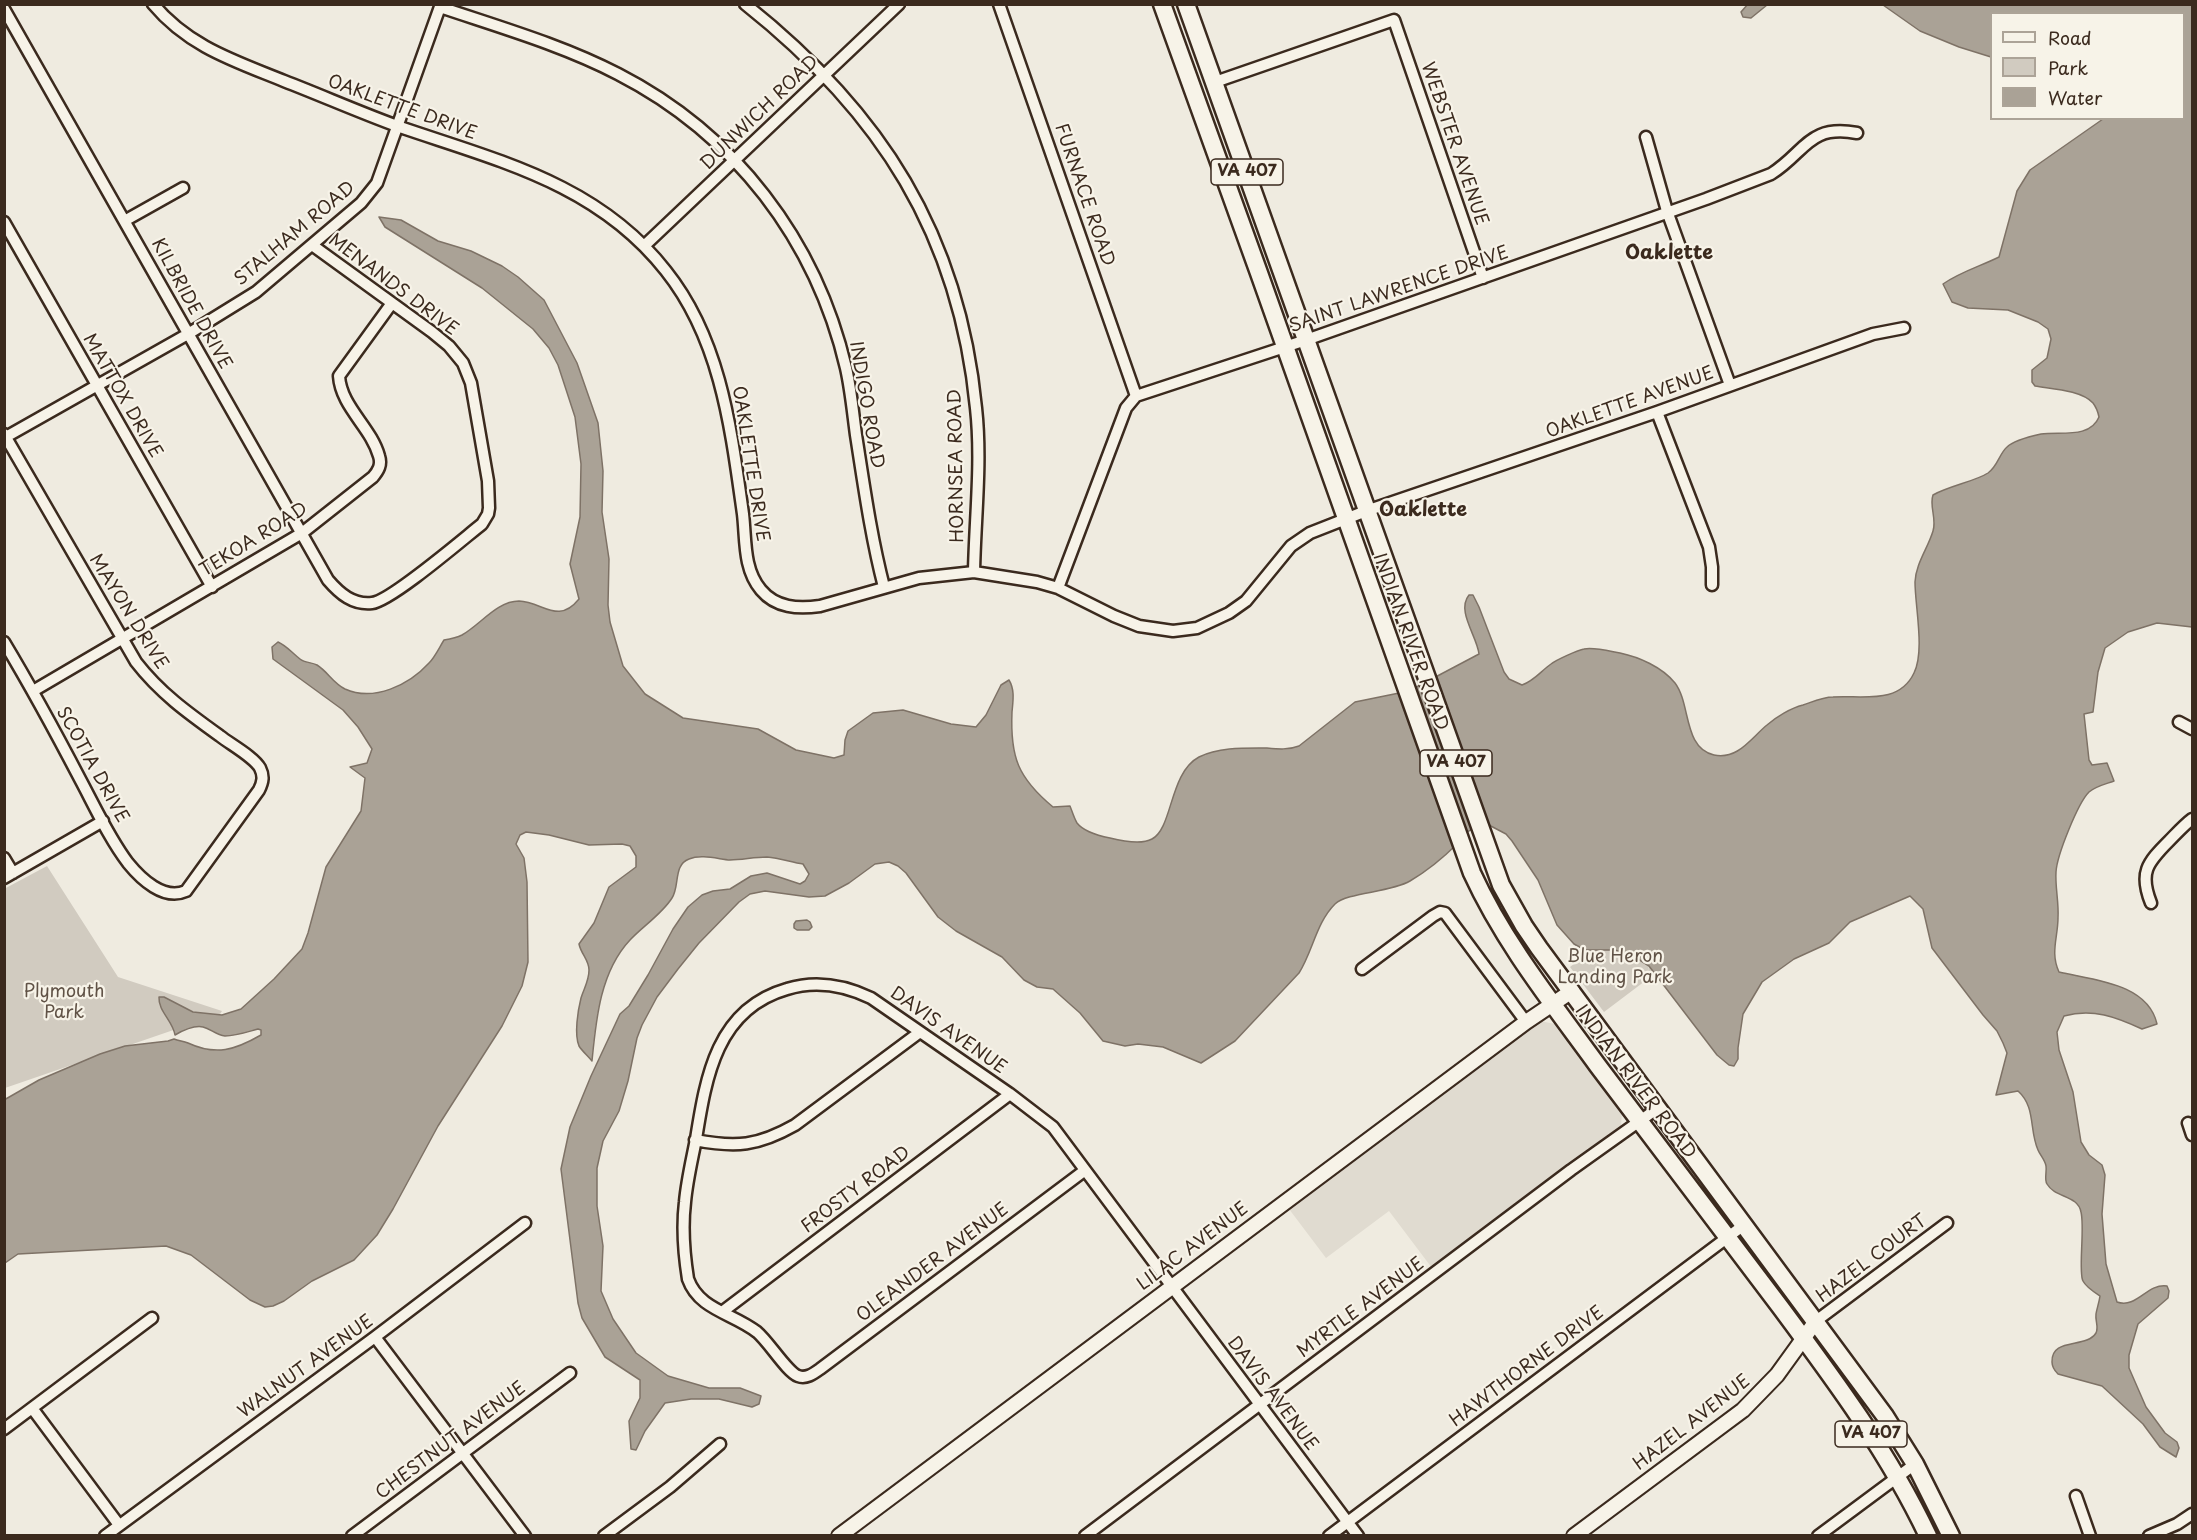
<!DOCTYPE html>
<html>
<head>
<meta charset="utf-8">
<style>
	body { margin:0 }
	#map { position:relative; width:2197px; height:1540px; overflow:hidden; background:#efebe0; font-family:"Playpen Sans",sans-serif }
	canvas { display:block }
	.frame { position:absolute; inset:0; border:6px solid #3b2a1e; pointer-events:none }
	.legend { position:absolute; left:1990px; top:12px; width:195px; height:108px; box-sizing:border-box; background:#f7f3e8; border:2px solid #aca397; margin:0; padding:8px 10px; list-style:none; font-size:18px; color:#3b2a1e }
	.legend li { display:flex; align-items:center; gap:12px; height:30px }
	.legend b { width:30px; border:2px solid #aca397 }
</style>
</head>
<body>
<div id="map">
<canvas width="2197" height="1540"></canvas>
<div class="frame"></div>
<ul class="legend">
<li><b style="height:8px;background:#f7f3e8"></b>Road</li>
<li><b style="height:16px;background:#d1cbc0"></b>Park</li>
<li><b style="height:16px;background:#aaa296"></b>Water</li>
</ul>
</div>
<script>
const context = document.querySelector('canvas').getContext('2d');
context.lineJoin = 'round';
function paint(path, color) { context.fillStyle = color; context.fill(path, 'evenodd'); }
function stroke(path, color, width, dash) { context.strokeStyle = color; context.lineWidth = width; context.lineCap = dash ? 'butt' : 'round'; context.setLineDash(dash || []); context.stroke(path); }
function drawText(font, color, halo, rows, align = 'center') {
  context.font = font + ' "Playpen Sans",sans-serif'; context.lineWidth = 4.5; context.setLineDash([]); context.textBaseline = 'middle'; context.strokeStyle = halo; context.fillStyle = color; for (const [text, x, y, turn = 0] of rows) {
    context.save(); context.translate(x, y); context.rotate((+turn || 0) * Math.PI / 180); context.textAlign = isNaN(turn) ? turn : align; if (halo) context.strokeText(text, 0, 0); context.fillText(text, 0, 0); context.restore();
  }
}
const built = new Path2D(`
	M1540,1021L1555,1024L1622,1113L1621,1126L1432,1268L1389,1211L1326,1258L1289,1209Z`);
const green = new Path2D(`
	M47,866L118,977L222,1011L220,1014L5,1088L4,889Z
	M1622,926L1651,949L1648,972L1656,935L1653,975L1604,1012L1570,967Z`);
const water = new Path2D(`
	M1748,4H1767V5L1751,18L1743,17L1741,12Z
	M1883,5H2192V627L2157,623L2128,632L2105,648L2098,672L2093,712L2084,714L2089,760L2092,765L2107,763L2114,781C2106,784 2096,786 2089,792C2078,803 2057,855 2056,872C2055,887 2059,902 2058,918C2058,937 2050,953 2059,972C2093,980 2148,983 2157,1024L2142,1029C2116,1017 2093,1008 2064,1016L2057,1032L2059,1050L2073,1092L2081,1142L2089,1155L2102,1165L2105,1175L2102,1214L2106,1264L2117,1302C2137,1309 2147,1283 2167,1286L2169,1291L2168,1298L2138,1324L2129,1355V1368L2146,1407L2165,1433L2177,1442L2179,1448L2176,1457L2160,1447L2143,1424L2102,1386L2058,1374C2054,1370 2052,1367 2052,1362C2051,1337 2086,1349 2096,1333C2099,1327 2095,1321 2096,1314C2097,1308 2099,1303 2100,1296C2094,1292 2086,1287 2083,1281C2078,1272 2085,1228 2081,1212C2078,1195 2055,1198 2047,1184C2044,1179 2047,1172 2046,1166C2045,1160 2040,1155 2038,1150C2029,1130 2036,1107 2018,1091L1996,1095L2007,1053L2003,1043L1997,1031L1983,1015L1932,948L1923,909L1910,896L1850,922L1829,943L1794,959L1762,982L1743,1014L1738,1048V1059L1734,1066L1729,1065L1717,1055L1649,966L1635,957L1615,950H1585L1574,944L1557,925L1538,880L1512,841L1506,834L1487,824C1481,826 1471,828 1466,833C1463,836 1461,841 1457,844C1443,858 1427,871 1410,881C1389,893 1348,892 1335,904C1316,923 1313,951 1299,973L1235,1041L1201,1063L1163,1047L1138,1044L1125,1046L1103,1041L1080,1013L1053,989L1037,987L1024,980L1002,957L956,931L938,917L906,873L898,866L889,862L875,864L849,883L825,896L809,897L765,891L750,894L739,902L699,943L678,969L657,997L642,1025L637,1038L628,1081L619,1111L603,1141L597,1168V1206L603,1246L601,1291L613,1319L636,1353L668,1376L709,1388H740L761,1396L759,1404L752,1407L719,1399H691L665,1403L645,1431L636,1450L631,1449L629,1421L640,1398V1380L605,1357L582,1318L578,1303L561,1169L570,1127L591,1076L620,1014L629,1006L648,975L673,929L688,907L702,895L713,891L730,889L751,876L767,873L800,884L805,881L809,874L803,864C791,862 779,858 767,857C754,857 742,860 730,860C718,859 701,854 689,859C673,865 680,886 672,898C662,914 643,926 630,940C600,972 596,1020 592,1061C588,1056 582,1051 579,1046C574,1034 578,1010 581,998C584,988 589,981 589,970C589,960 581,954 579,944L594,923L609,887L636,867V856L630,846L622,844L589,845L549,835L526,832L520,835L516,844L524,858L527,882L528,962L522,986L502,1026L438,1126L393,1209L377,1235L354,1260L312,1281L284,1301L273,1306L265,1307L250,1300L191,1255L166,1246L18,1254L5,1263L4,1100L39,1080L100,1054L125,1046L168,1041L174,1039C179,1041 183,1041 188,1043C216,1056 235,1050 261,1035V1030L258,1029C247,1032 236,1036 225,1036C216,1035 211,1029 203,1027C194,1025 182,1031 175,1035C173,1021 158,1011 159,997H164L193,1012L222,1015L241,1009L274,979L302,949L308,933L326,867L361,811L365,778L350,767L367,763L372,749L358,727L343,710L273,659L272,647L278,642C287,646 292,653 300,659C305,663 311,662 317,665C328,672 333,683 345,689C374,702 409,685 429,663C435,657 439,648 444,640C450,639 456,638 462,635C480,625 497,601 519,601C543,602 558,625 579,599L570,564L580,517L581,464L575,417L558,365L549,348L533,329L482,288L385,227L379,217L401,220L438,241L471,251L502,266L518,277L544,300L577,363L598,423L603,471L602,512L609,559L608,605L610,622L623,666L645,694L683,718L758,729L796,750L834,758L844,755L845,740L848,731L873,713L903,710L951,724L976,727L986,715L1001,685L1009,680C1015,690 1013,701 1012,712C1010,757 1018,778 1053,807L1070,806C1072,811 1074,818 1077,823C1084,832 1100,836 1110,838C1122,841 1141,845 1152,839C1173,828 1169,773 1199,757C1219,747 1245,748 1267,748C1278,749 1289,750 1299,746L1355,702L1409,691L1479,654C1477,636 1456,611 1469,595H1473L1479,607L1504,672L1509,679L1522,685C1534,681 1541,671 1551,664C1556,660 1578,650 1584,649C1594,647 1609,651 1620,653C1639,657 1662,667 1675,683C1691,704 1683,748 1714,755C1738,760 1751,738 1767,725C1776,717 1791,708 1803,705C1812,702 1823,697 1833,697C1862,695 1899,705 1914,673C1925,651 1915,606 1915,582C1916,563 1928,548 1933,531C1937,519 1929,506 1933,495C1949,486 1976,481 1988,473C1998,466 1999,454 2007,447C2014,440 2032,436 2041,434C2060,431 2090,439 2099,417C2098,412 2096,407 2093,403C2081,390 2052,389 2035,386L2032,382V370L2047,358L2051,339L2048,329L2038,322L2008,310L1968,308L1952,302L1943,284C1960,272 1981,266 1999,257L2017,191L2030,170L2103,119L2184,118V14H1992L1991,57L1959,47L1920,31Z
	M807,920L810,922L812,927L809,930H797L794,928V924L796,921Z`);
const minor = new Path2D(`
	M153,4C189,47 235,61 284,81C323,96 361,113 400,127C499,161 598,184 666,271C721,340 731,429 743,514C746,539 743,569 761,590C776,608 798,609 820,606L919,578L974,572L1037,582L1058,588L1114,616L1139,626L1173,631L1197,628L1229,613L1246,601L1291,546L1310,533L1366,511L1657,412L1873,334L1904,328
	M745,4C881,112 959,234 976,408C982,462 975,518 974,572
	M999,4L1136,396
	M440,7C499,27 562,45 618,74C735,134 816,240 846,368C851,390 853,413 856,435C864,486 871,537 884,587
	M4,9L328,580C340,594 353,605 372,603C391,601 463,539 482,524L488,514L489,508L488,481L471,383L463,363L449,346L432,332L312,245
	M1215,82L1394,20L1483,278
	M1646,137L1667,211L1730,385
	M126,220L183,188
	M4,222L212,587
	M644,246L899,4
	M1657,412L1709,547L1712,567V585
	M4,434L136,662C160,693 188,713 220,736C230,744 254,757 260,768C264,776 263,782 259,790L186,891C164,901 141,879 128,863C109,838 95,807 80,779C56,733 31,687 4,642
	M4,438L188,334L256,292L361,203L377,183L441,4
	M1058,588L1126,408L1136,396L1306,340L1706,199L1771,174C1806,152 1808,124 1857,133
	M33,691L302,533L373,477C378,471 382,465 379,456C371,427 341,407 339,376L392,303
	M2179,722L2192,729
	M4,858L13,873
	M4,878L103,821
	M2151,903C2139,873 2147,863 2169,841C2176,834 2184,825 2192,819
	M1362,969L1433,916L1440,912L1445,913L1526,1022
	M2188,1123L2192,1135
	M695,1140C736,1148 758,1146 795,1125L920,1032
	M1084,1171L820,1369C813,1374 806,1379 798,1376C787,1372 769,1342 757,1332C733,1313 699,1310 688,1279C684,1254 682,1227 685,1202C687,1180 692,1160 696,1139C706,1076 717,1009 787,989C816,980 844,985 871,998L1010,1094L1053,1127L1358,1536
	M722,1312L1010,1094
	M1816,1321L1947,1223
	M375,1337L525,1536
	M32,1408L119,1525
	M4,1429L152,1318
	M2076,1496L2090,1536
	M105,1536L375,1337L525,1223
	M352,1536L570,1373
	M604,1536L670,1487L720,1444
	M1085,1536L1571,1170L1658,1108
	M1329,1536L1744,1225
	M1818,1536L1915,1464
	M2149,1536L2177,1524L2192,1514`);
const tertiary = new Path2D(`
	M839,1536L1526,1022L1572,991
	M1574,1536L1743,1410L1777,1375L1816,1321`);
const primary = new Path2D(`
	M1162,4L1259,273L1472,873C1504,943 1553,1004 1598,1066C1659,1147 1720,1227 1781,1308C1836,1382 1888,1452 1928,1536
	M1186,4L1501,885L1524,926L1539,948L1885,1416L1915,1464L1951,1536`);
const shields = [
	[1247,172,72],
	[1456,763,72],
	[1871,1434,72]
];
const shieldNames = [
	["VA 407",1247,172],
	["VA 407",1456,763],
	["VA 407",1871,1434]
];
const streetNames = [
	["OAKLETTE DRIVE",402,108,20],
	["DUNWICH ROAD",760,113,-44],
	["WEBSTER AVENUE",1454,144,71],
	["FURNACE ROAD",1084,195,71],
	["STALHAM ROAD",295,234,-40],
	["MENANDS DRIVE",393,285,37],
	["SAINT LAWRENCE DRIVE",1399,290,-19],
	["KILBRIDE DRIVE",191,304,61],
	["MATTOX DRIVE",122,396,60],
	["OAKLETTE AVENUE",1630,403,-20],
	["INDIGO ROAD",866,405,80],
	["OAKLETTE DRIVE",750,464,81],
	["HORNSEA ROAD",957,466,-91],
	["TEKOA ROAD",254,540,-32],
	["MAYON DRIVE",128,612,58],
	["INDIAN RIVER ROAD",1410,642,70],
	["SCOTIA DRIVE",92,765,61],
	["DAVIS AVENUE",948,1031,35],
	["INDIAN RIVER ROAD",1635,1082,53],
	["FROSTY ROAD",856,1190,-37],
	["LILAC AVENUE",1193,1247,-37],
	["HAZEL COURT",1872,1259,-37],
	["OLEANDER AVENUE",933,1263,-37],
	["MYRTLE AVENUE",1361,1308,-37],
	["WALNUT AVENUE",306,1367,-36],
	["HAWTHORNE DRIVE",1527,1367,-37],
	["DAVIS AVENUE",1272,1394,53],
	["HAZEL AVENUE",1692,1423,-38],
	["CHESTNUT AVENUE",451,1441,-37]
];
const parkNames = [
	["Blue Heron",1615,957],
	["Landing Park",1615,978],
	["Plymouth",64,992],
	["Park",64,1013]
];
const neighbourhoodNames = [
	["Oaklette",1669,253],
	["Oaklette",1423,510]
];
paint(built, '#e0dbd0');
paint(green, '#d1cbc0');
paint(water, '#aaa296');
stroke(water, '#7e7266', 1.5);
stroke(minor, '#3b2a1e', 15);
stroke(tertiary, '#3b2a1e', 18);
stroke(primary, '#3b2a1e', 21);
stroke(minor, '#f7f3e8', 10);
stroke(tertiary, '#f7f3e8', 14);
stroke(primary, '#f7f3e8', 16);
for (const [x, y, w] of shields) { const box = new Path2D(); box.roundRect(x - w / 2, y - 13, w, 26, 4.5); context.fillStyle = '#f7f3e8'; context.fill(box); stroke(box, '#3b2a1e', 1.5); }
drawText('bold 16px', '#3b2a1e', null, shieldNames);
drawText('18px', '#3b2a1e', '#f7f3e8', streetNames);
drawText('18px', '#605246', '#f7f3e8', parkNames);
drawText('bold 20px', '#3b2a1e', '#f7f3e8', neighbourhoodNames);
</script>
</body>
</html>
